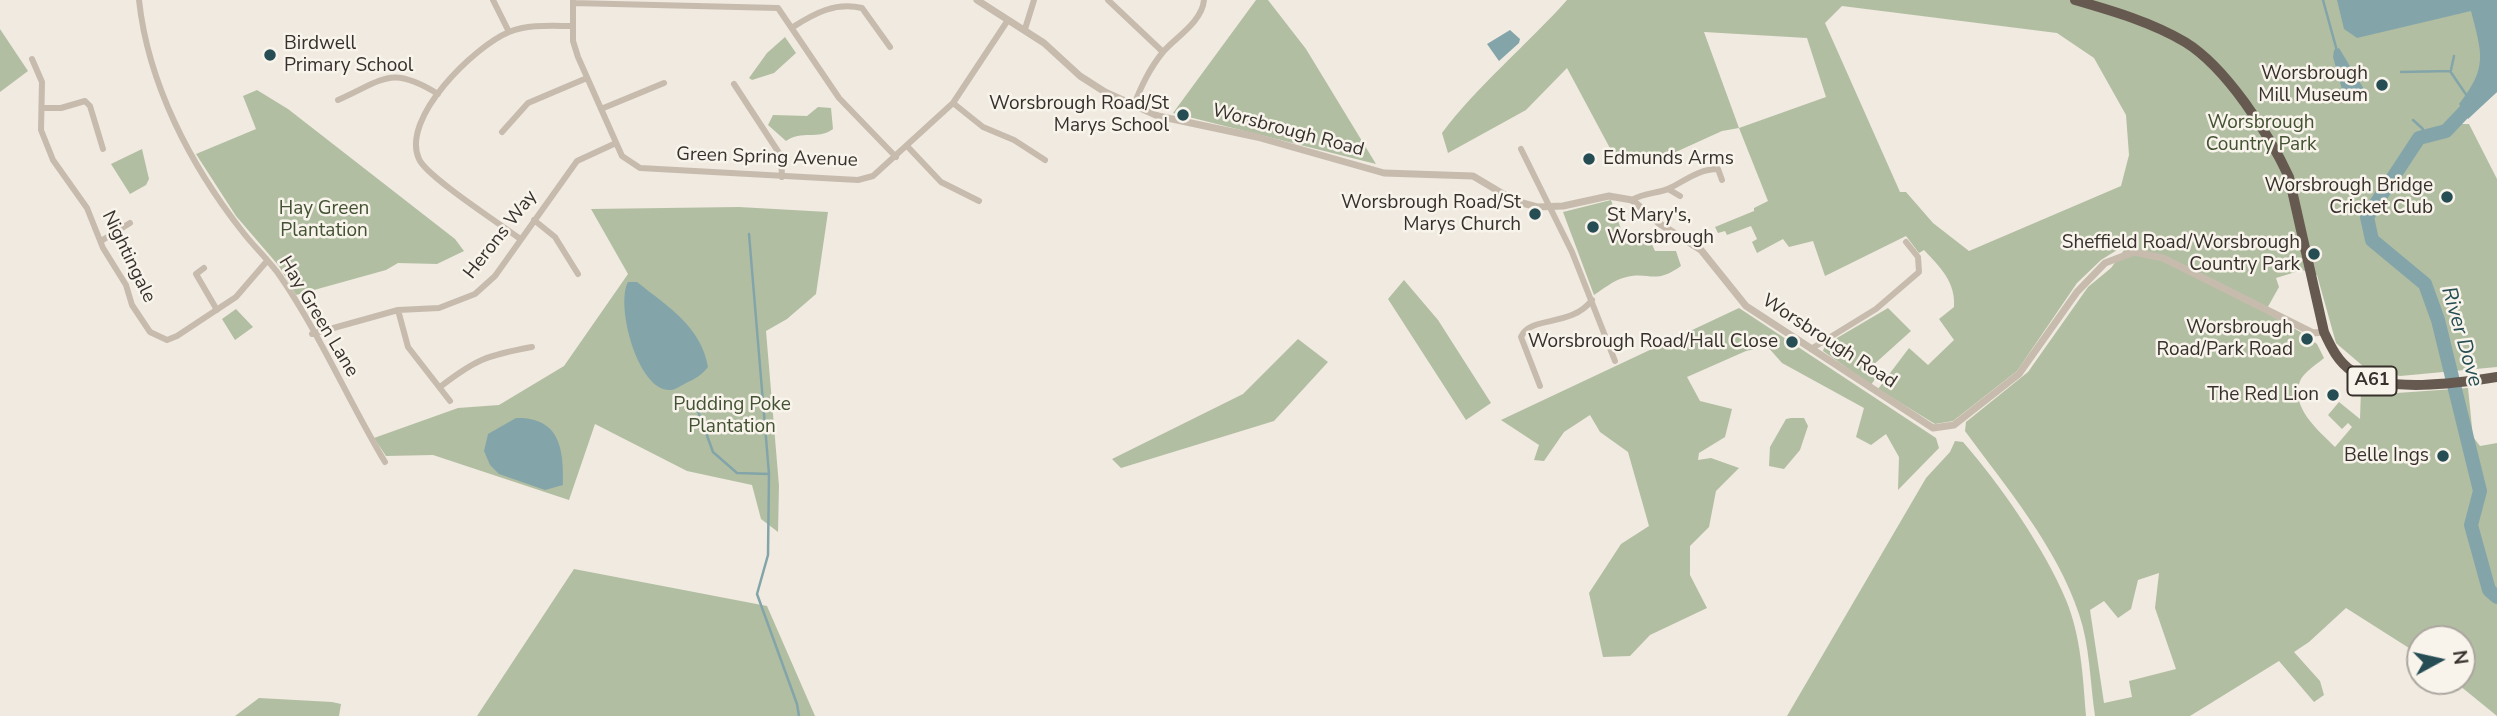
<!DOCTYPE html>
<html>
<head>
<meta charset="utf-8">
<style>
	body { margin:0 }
	#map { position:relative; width:2497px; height:716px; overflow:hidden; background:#f0eae0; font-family:"Nunito Sans",sans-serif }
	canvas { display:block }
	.north { position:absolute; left:2406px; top:625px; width:70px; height:70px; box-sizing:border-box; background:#f8f4ec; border:2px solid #aba69f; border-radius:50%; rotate:82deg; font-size:19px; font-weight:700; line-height:28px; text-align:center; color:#37302b }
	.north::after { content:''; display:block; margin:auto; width:24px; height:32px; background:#254d53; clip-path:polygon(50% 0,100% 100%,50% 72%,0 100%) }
</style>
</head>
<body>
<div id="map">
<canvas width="2497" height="716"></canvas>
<div class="north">N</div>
</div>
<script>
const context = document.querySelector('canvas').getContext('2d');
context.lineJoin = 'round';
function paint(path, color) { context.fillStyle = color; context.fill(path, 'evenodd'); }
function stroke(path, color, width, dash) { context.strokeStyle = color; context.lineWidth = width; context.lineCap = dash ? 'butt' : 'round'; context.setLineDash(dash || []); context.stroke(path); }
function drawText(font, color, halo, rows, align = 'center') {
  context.font = font + ' "Nunito Sans",sans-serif'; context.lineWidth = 5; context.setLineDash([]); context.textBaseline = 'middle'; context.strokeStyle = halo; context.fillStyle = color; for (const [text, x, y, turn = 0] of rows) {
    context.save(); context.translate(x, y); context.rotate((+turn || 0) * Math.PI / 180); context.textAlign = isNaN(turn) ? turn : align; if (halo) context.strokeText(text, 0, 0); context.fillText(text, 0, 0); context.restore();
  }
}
const green = new Path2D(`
	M1256,0H1268L1306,49L1376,164L1173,113Z
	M1567,0H2497V92L2460,124H2469L2497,179V367L2400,376L2364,367L2336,343L2317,275L2302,270L2276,278L2279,287L2265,312L2304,334L2317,344L2324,358C2317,364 2303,373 2300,381C2290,407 2318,430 2335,447L2352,427L2348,423L2342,429L2328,415L2339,402L2360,419L2361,389L2397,393L2468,388L2473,437L2480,446L2497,443V716L2454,681H2462V639H2420V655L2346,608L2309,642L2294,652L2320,681L2324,695L2314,702L2279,661L2190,716H2095C2090,683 2090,646 2079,614C2057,547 2006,487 1965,431L1966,422L2028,372L2088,287L2111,268L2130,242L2101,260L2077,283L2017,371L1953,421L1935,424L1878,389L1909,348L1928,365L1954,340L1939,319L1954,307C1956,282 1940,267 1924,250L1919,253L1906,236L1825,276L1813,241L1789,247L1783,239L1757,253L1752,242L1757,239L1751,226L1727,235L1725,231L1718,233L1715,227L1754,211V208L1768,201L1739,128L1722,131L1645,166L1636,160L1619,165L1567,68L1526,110L1448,153L1442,133C1478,85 1527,45 1567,0ZM1842,6L2057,33L2094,58L2126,115L2129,155L2121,186L1969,251L1933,223L1906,192H1900L1825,23ZM1704,32L1807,38L1826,97L1739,128ZM2159,573L2155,608L2176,669L2129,681L2132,697L2104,703L2090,610L2104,601L2118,618L2131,609L2138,580Z
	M0,29L28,71L0,92Z
	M785,37L796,53L774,73L752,80L749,78L767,53Z
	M257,90L288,109L455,239L464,251L437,264L398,263L386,270L296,295L279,266L236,216L196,154L256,129L243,96Z
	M818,107L831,108L833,129C819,140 801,130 786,141L768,125L773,115L807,116Z
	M142,149L149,179L146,185L130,194L111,164Z
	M1611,200L1626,244L1649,238L1655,251H1676L1681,266C1653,286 1650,270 1623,278C1613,281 1603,289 1594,295L1563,212Z
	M739,207L828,212L816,294L787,319L766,331L779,486L778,532L761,519L752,485L687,471L595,424L569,500L433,455L386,456L374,438L458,408L499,405L564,366L628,274L591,209Z
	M1404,280L1438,320L1491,403L1466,420L1388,299Z
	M1739,308L1936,438L1939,448L1898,490L1899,457L1886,434L1871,445L1856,437L1864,408L1782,363L1767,346L1746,351L1687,377L1700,401L1732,409L1725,437L1699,453L1698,460L1711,458L1739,468L1716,491L1709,527L1690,546V575L1707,608L1650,635L1630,656L1603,657L1589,593L1621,544L1649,526L1628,452L1600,432L1590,415L1564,432L1544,461L1534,460L1539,445L1501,420Z
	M1888,308L1911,331L1871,367L1875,379L1871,385L1823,351L1825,345Z
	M236,309L253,327L235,340L222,319Z
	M1298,339L1328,362L1274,421L1121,468L1112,459L1243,394Z
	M1791,418H1804L1808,426L1800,450L1784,469L1769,466L1770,447L1786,419Z
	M1955,441L1963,442C1999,483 2045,549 2066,600C2081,636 2083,677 2086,716H1787L1926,478L1950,452Z
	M574,569L767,606L815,716H477Z
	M259,698L332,702L341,704L339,716H235Z`);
const water = new Path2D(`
	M2337,0H2497V92L2468,119L2459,104C2488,67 2482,54 2471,11L2357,38L2344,29Z
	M1510,30L1520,39L1519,43L1499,61L1487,44Z
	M2339,48L2367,94L2366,97L2343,93L2333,57L2334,50Z
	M628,282H637C668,307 701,326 708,367C702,375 695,379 686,383C682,385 675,390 671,390C638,393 615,305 628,282Z
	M516,418C560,417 564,449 563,485L545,490L499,474L490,465L484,451L488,434Z`);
const stream = new Path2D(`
	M2323,0L2337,51
	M2451,70L2454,56
	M2401,72L2450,71L2467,96
	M2413,120L2423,129L2419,138
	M749,234L769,474L768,555L757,594L797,704L799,716
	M694,400L713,452L737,473L769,474`);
const river = new Path2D(`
	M2497,77L2446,131L2419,138L2367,217L2372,240L2425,284L2438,320L2480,491L2471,525L2489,590L2497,597`);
const minor = new Path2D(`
	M139,0C148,84 191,166 242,231C254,247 269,260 280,276C320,334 349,402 385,462
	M493,0L509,32
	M573,0V41L578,57L622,156L640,168L858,180L873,176L953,103L1008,20
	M1108,0L1163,52
	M573,3L778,8L839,98L896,157
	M793,27C815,13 835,2 862,8L890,47
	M1025,29L1034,0
	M32,59L42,82L41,130L53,160L87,208L103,248L126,285L132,305L150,332L167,340L177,336L236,297L267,261
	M734,84L781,156L782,177
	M338,100C385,79 391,65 438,94
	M953,103L983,127L1014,140L1045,160
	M1133,107C1141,87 1149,69 1163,52C1176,37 1202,22 1204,0
	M42,108H61L85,101L90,106L103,149
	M601,109L664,83
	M502,132L528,103L587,78
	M907,146L941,182L979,201
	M1521,149L1572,252L1615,361
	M1668,189L1680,196
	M1632,200C1645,192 1658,194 1670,188C1686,180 1699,169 1718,169L1722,180
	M534,220L555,237L578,274
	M519,238C500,224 426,176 419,159C400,118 475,46 509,32C529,24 552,26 573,26
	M101,241L130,223
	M204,268L196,274L217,310
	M398,310L408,347L450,401
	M312,334L398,310L439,308L475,294L495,276L577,161L616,143
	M1811,349L1876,309L1919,272L1918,257L1906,242
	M1540,386L1521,337C1530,315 1571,328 1592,300
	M440,387C476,359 488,355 532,347`);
const tertiary = new Path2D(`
	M977,0L1044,43L1080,76L1105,92L1158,116L1257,137L1384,173L1473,176L1515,201L1537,207L1563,206L1609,196L1632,200L1660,224L1701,250L1746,306L1933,428L1954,425L2019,374L2077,292L2105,263L2134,252L2163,258L2313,333L2324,332`);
const trunk = new Path2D(`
	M2075,0C2113,11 2151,22 2185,42C2226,67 2269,134 2289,177L2324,332C2331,347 2338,362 2352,371C2385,394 2459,383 2497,377`);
const markers = [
	[270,55,7,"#254d53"],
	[2382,85,7,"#254d53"],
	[1183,115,7,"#254d53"],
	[1589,159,7,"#254d53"],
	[2447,197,7,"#254d53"],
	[1535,214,7,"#254d53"],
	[1593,227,7,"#254d53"],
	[2314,254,7,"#254d53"],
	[2307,339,7,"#254d53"],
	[1792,342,7,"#254d53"],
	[2333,395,7,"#254d53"],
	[2443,456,7,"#254d53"]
];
const shields = [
	[2372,381,49]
];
const shieldNames = [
	["A61",2372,381]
];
const poiNames = [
	["Birdwell",284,44,"left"],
	["Primary School",284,66,"left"],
	["Worsbrough",2368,74],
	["Mill Museum",2368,96],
	["Worsbrough Road/St",1169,104],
	["Marys School",1169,126],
	["Edmunds Arms",1603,159,"left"],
	["Worsbrough Bridge",2433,186],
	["Cricket Club",2433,208],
	["Worsbrough Road/St",1521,203],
	["Marys Church",1521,225],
	["St Mary's,",1607,216,"left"],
	["Worsbrough",1607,238,"left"],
	["Sheffield Road/Worsbrough",2300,243],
	["Country Park",2300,265],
	["Worsbrough",2293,328],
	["Road/Park Road",2293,350],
	["Worsbrough Road/Hall Close",1778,342],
	["The Red Lion",2319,395],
	["Belle Ings",2429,456]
];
const parkNames = [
	["Worsbrough",2261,123],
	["Country Park",2261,145],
	["Hay Green",324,209],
	["Plantation",324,231],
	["Pudding Poke",732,405],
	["Plantation",732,427]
];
const streetNames = [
	["Worsbrough Road",1288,131,15],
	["Green Spring Avenue",767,158,2],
	["Herons Way",501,235,-52],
	["Nightingale",128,257,64],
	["Hay Green Lane",318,317,59],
	["Worsbrough Road",1829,342,33]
];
const waterNames = [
	["River Dove",2461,337,74]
];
paint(green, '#b2bea2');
paint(water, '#83a5aa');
stroke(stream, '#83a5aa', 2.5);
stroke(river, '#83a5aa', 14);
stroke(minor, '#c7bbad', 6);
stroke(tertiary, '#c7bbad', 7);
stroke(trunk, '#665a50', 10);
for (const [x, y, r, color] of markers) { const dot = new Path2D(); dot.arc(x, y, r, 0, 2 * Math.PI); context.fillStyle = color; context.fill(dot); stroke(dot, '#f8f4ec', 2.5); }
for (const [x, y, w] of shields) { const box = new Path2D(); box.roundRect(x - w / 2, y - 14.5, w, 29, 5); context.fillStyle = '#f8f4ec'; context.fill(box); stroke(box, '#37302b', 2); }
drawText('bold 18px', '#37302b', null, shieldNames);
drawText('19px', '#37302b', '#f8f4ec', poiNames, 'right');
drawText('19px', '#435232', '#f8f4ec', parkNames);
drawText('19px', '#37302b', '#f8f4ec', streetNames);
drawText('italic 21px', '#254d53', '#f8f4ec', waterNames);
</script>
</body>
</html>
